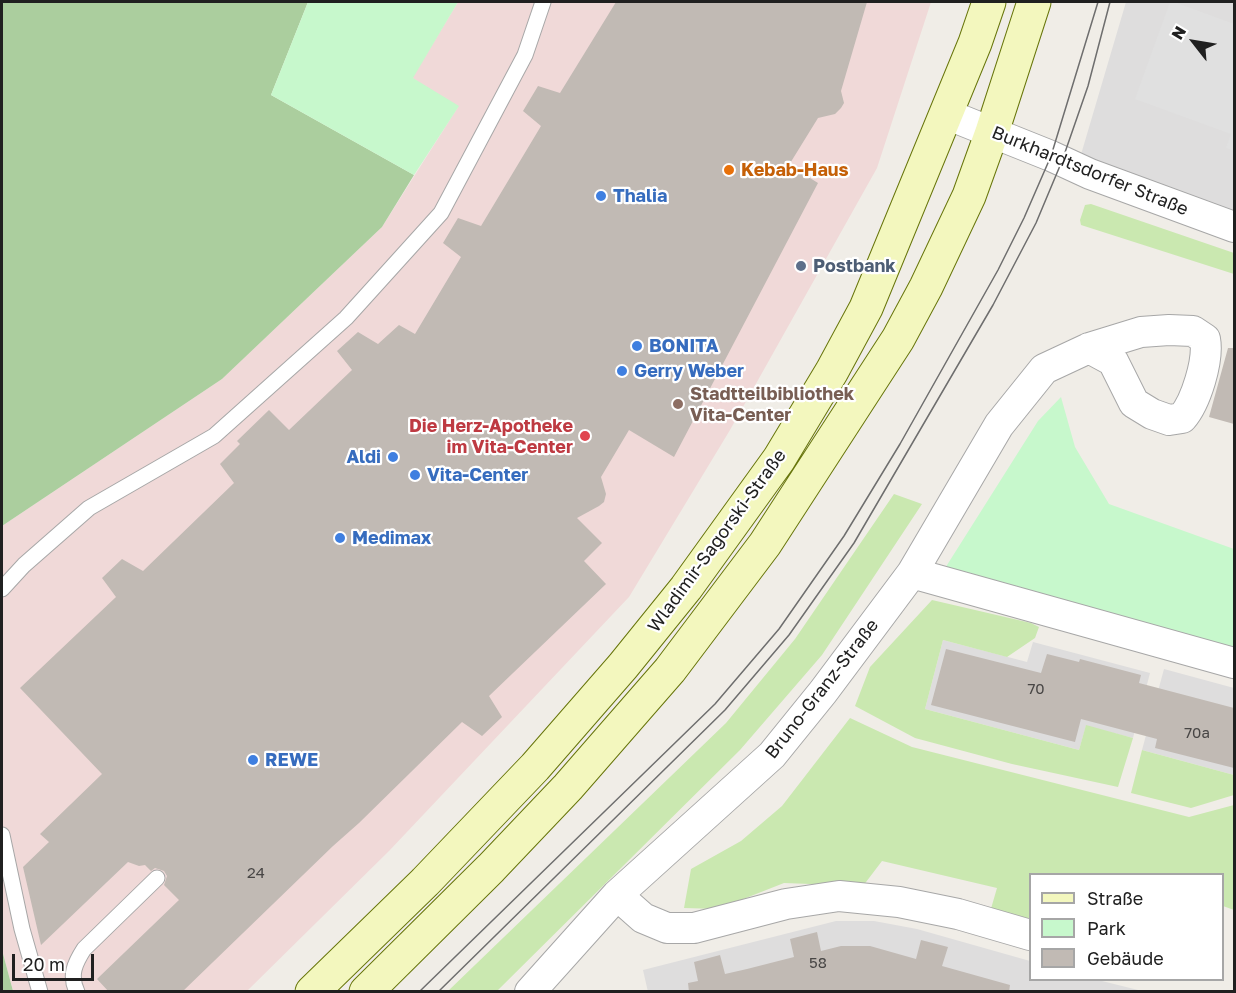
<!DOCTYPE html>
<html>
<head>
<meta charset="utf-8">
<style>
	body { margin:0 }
	#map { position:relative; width:1236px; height:993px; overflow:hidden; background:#f0ede7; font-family:"Golos Text",sans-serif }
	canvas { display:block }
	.frame { position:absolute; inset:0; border:3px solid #202020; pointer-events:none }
	.legend { position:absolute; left:1029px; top:873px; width:195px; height:108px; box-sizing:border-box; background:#fff; border:2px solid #a6a6a6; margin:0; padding:8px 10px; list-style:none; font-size:18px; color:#202020 }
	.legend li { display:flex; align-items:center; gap:12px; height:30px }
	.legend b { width:30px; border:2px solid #a6a6a6 }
	.north { position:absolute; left:1164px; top:12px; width:60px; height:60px; -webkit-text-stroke:4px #fff; paint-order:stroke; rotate:301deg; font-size:16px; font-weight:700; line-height:24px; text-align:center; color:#202020 }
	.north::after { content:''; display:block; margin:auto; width:21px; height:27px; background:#202020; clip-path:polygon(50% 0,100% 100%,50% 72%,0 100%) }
	.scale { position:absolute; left:12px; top:954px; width:82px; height:27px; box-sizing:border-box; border:3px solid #202020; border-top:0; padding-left:8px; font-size:18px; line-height:21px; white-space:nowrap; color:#202020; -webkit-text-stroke:4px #fff; paint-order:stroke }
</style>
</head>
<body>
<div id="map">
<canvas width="1236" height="993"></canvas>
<div class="frame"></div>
<ul class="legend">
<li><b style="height:8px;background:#f3f7be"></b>Straße</li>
<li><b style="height:16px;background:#c7f8cc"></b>Park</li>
<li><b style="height:16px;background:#c1bab4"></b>Gebäude</li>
</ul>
<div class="north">N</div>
<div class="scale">20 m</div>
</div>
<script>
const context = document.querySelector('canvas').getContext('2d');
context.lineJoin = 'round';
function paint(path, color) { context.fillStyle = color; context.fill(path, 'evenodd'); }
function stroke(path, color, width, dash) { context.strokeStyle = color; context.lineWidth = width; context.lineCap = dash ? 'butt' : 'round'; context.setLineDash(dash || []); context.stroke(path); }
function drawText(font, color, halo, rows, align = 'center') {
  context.font = font + ' "Golos Text",sans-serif'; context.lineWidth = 4.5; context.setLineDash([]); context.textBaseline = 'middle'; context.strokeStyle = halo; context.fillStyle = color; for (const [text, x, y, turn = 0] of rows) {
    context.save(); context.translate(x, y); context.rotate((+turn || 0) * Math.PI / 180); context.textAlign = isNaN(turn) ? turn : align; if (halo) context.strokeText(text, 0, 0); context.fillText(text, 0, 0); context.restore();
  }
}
const residential = new Path2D(`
	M1126,2H1234V227L1077,168Z
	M943,640L1027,662L1033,642L1150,673L1133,738L1086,726L1079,750L925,709Z
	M1164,669L1234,688V775L1142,750Z
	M836,921H874L917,929L1030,961V980H1098L1142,991L648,992L643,970Z`);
const commercial = new Path2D(`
	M458,2H931L877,168L730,430L629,597L389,851L247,991H13L2,950V526L222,379L382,227L458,107L412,78Z`);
const grass = new Path2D(`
	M1091,204L1234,253V274L1081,225L1080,220L1085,205Z
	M894,494L922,504L822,655L740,750L497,991H448L726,723L795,639Z
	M932,600L1031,623L1039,627L1035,638L1007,657L943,640L925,709L1079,750L1086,725L1133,738L1118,787L1012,764L915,738L855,706L870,667Z
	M850,718L912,747L1189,817L1234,805V910L1223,906L1222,874H1030V923L990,912L997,888L882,861L863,886L784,883L718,909L684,908L691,869L741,841L782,806Z
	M1142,750L1234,775V795L1191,808L1131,793Z`);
const forest = new Path2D(`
	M2,2H308L271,95L414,175L382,227L222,379L2,526Z
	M2,950L13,991H2Z`);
const park = new Path2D(`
	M308,2H458L413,78L459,106L414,175L271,95Z
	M1061,397L1075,447L1109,504L1234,549V653L942,573L1038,421Z`);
const parking = new Path2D(`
	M1170,2H1174L1234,24V151L1226,148L1231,134L1135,99Z`);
const building = new Path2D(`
	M616,2H867L841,91L844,103L841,108L835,114L818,118L789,165L818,183L674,457L629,430L601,477L606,494L604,502L599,506L577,518L602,543L584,561L606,584L489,696L502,717L482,736L462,722L359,823L333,846L182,992H109L97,979L179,900L164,885L167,876L164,871L155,868L151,871L145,865L139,866L128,862L41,945L23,867L49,842L40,834L102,774L20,688L116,597L102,578L122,559L143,571L234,483L220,464L240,444L237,441L269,410L289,430L352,370L337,351L358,332L378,344L399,325L415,334L461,257L443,243L458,218L481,226L541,126L523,111L538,86L560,93Z
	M1228,348H1234V424L1209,417Z
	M946,649L1041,673L1047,654L1079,662L1080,659L1141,675L1139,683L1234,708V768L1155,748L1157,739L1081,719L1075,742L931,705Z
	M817,932L821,951L841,946H870L916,959L921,940L948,947L942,966L1010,985L1009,992H689L688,983L698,981L694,962L720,955L725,974L747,969L794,957L790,939Z`);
const lane = new Path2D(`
	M2,589L24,565L89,508L214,436L346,318L441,213L525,55L543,2
	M2,835L22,929L40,992
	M77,992C69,975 75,963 84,949L157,878`);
const street = new Path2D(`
	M946,114L1051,156L1090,174L1234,227
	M912,573L1234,663
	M617,895L643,918L667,928H694L786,904L839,896L899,902L958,914L1030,935
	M530,992L617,895L772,755L823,692L912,573L999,425L1044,369L1089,348L1141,332L1169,330L1193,331L1205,339C1209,360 1196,402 1182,418L1169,420L1152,414L1134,403L1113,361L1089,348`);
const secondary = new Path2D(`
	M312,992L425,882L535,767L623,666L686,588L779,459L832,371L866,308L975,43L989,2
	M366,992L491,868L568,787L670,670L765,544L898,339L926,287L969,196L992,132L1034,2`);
const tram = new Path2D(`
	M419,992L715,704L779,629L844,536L900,444L998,270L1024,218L1051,156L1098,2
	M438,992L725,710L789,635L854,543L993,305L1036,223L1062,161L1088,86L1110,2`);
const markers = [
	[729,170,6,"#e8710a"],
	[601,196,6,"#3f7fe0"],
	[801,266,6,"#5c6f8a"],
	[637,346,6,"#3f7fe0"],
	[622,371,6,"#3f7fe0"],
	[678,404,6,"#8d6e63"],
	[585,436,6,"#e0444e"],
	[393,457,6,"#3f7fe0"],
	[415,475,6,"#3f7fe0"],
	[340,538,6,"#3f7fe0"],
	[253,760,6,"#3f7fe0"]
];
const numberNames = [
	["70",1036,689],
	["70a",1197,733],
	["24",256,873],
	["58",818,963]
];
const foodNames = [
	["Kebab-Haus",741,170]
];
const streetNames = [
	["Burkhardtsdorfer Straße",1090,171,22],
	["Wladimir-Sagorski-Straße",717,541,-54],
	["Bruno-Granz-Straße",822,689,-52]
];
const shopNames = [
	["Thalia",613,196],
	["BONITA",649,346],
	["Gerry Weber",634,371],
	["Aldi",381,457,"right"],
	["Vita-Center",427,475],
	["Medimax",352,538],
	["REWE",265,760]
];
const serviceNames = [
	["Postbank",813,266]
];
const educationNames = [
	["Stadtteilbibliothek",690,394],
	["Vita-Center",690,415]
];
const healthNames = [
	["Die Herz-Apotheke",573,426],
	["im Vita-Center",573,447]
];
paint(residential, '#dedddd');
paint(commercial, '#f0d9d8');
paint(grass, '#cae8b0');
paint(forest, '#abce9e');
paint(park, '#c7f8cc');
paint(parking, '#e0e0e0');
paint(building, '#c1bab4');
stroke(lane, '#a7a7a7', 17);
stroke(street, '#a7a7a7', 32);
stroke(secondary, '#67750a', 35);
stroke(lane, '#fff', 15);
stroke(street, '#fff', 30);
stroke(secondary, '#f3f7be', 33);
stroke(tram, '#6e6e6e', 1.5);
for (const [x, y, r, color] of markers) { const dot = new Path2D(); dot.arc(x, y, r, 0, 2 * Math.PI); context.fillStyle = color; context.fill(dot); stroke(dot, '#fff', 2); }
drawText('15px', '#484645', null, numberNames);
drawText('bold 18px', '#c56008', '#fff', foodNames, 'left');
drawText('18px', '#202020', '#fff', streetNames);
drawText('bold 18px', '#366cbe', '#fff', shopNames, 'left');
drawText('bold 18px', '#4e5e75', '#fff', serviceNames, 'left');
drawText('bold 18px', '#785e54', '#fff', educationNames, 'left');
drawText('bold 18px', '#be3a42', '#fff', healthNames, 'right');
</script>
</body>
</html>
